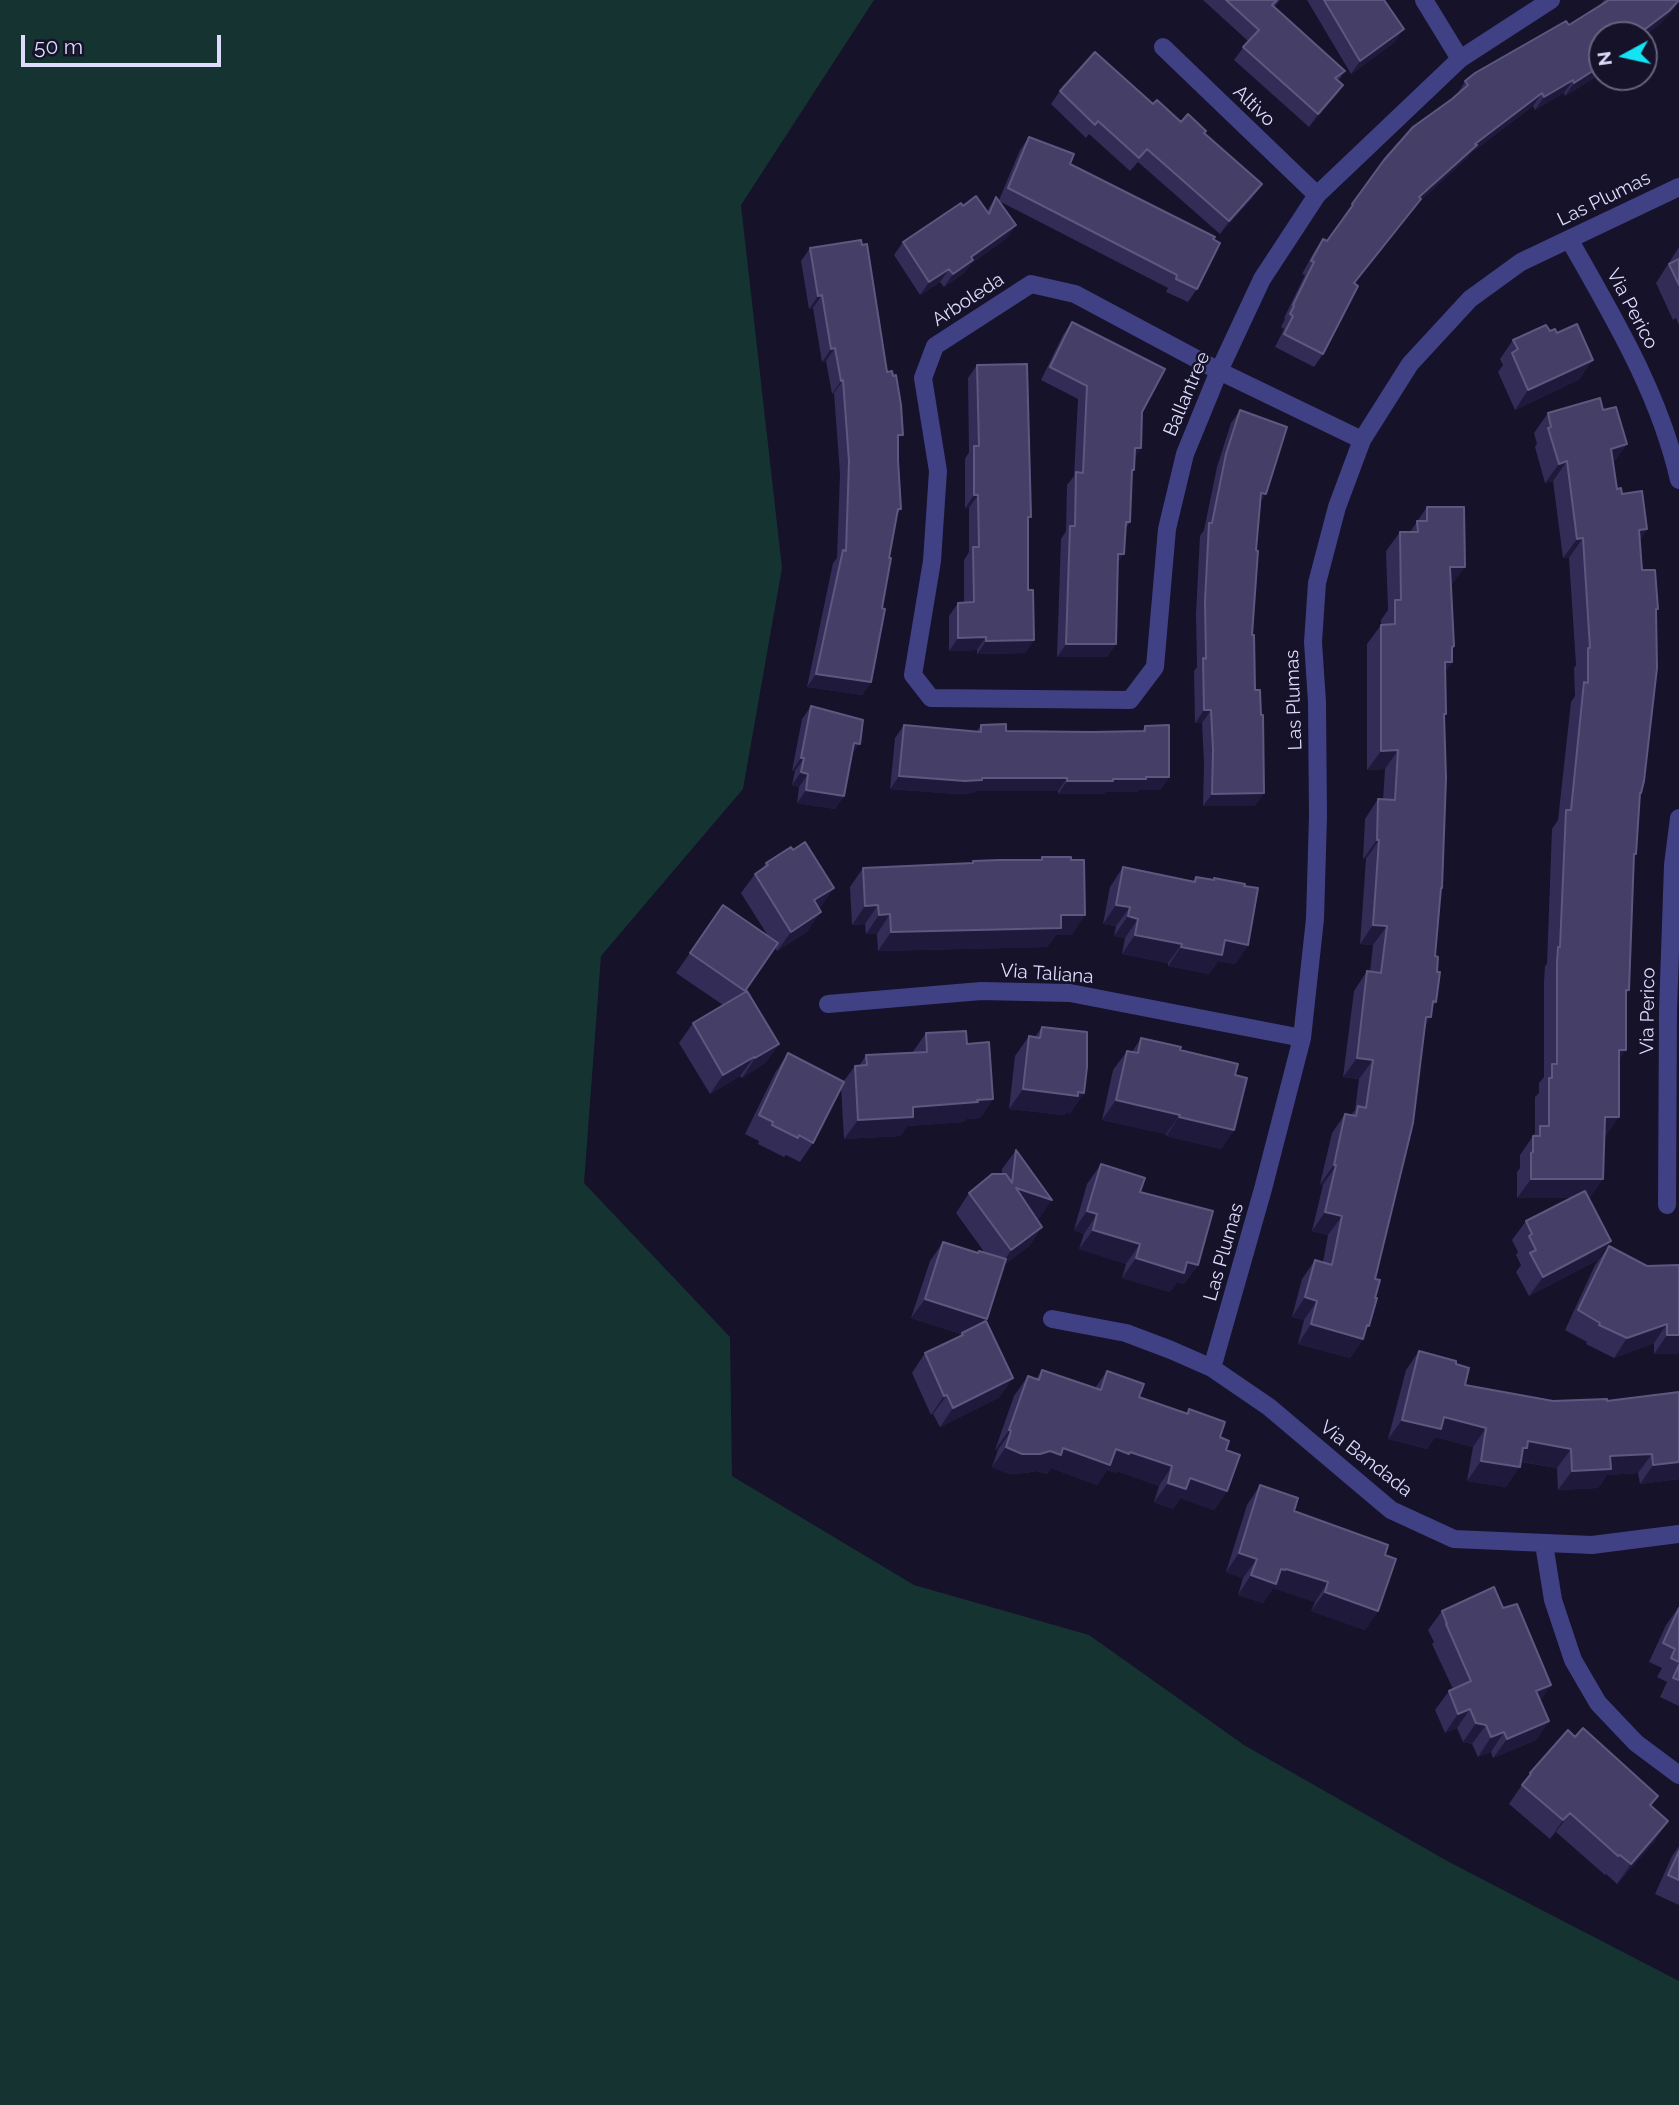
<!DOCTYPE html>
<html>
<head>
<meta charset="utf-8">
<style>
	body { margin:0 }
	#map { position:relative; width:1679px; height:2105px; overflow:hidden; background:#151229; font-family:Raleway,sans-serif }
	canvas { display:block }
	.north { position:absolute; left:1588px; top:21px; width:70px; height:70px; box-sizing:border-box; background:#151229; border:2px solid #65637e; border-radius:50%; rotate:262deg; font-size:19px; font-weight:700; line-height:28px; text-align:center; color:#dedcfd }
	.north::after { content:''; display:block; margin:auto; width:24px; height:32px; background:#12e4f3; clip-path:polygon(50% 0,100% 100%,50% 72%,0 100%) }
	.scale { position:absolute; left:21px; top:35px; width:200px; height:32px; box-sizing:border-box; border:4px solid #dedcfd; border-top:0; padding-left:9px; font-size:21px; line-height:24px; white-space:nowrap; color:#dedcfd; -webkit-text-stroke:5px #151229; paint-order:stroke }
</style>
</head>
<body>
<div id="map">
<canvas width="1679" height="2105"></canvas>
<div class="north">N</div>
<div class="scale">50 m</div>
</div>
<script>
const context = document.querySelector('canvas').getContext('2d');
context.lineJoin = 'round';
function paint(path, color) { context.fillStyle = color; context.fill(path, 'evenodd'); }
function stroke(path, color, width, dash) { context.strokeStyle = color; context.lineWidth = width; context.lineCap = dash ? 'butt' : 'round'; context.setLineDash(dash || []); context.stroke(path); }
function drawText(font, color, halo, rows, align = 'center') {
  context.font = font + ' Raleway,sans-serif'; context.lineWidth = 5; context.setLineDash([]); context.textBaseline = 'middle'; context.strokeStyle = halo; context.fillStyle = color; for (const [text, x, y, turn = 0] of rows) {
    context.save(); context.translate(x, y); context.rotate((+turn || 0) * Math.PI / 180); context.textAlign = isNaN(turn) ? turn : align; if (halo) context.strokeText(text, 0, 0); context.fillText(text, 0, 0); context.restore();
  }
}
const green = new Path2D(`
	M0,0H874L741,205L782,568L743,789L601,956L584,1183L730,1337L732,1476L914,1585L1089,1635L1244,1745L1449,1862L1679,1981V2105H0Z`);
const minor = new Path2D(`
	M1424,0L1460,59
	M1163,47L1317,195
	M1569,239C1613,317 1659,392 1679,480
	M1362,440L1219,371L1075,294L1031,284L935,346L923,378L938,471L932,561L913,675L931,698L1130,700L1155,667L1167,529L1185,454L1219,371L1262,279L1317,195L1460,59L1551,0
	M828,1004L981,991L1070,993L1302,1038
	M1667,1205L1668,1011L1673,865L1679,818
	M1052,1319L1126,1333L1171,1350L1212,1368L1269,1407L1391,1510L1454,1539L1592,1545L1679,1534
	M1212,1368L1263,1189L1302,1038L1315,919L1318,816L1317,702L1313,642L1317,583L1337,507L1362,440L1410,364L1470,299L1521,262L1679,187
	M1544,1544L1553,1600L1573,1660L1598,1703L1636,1743L1679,1775`);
const wall = new Path2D(`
	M1203,0H1280L1274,7L1345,71L1338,81L1343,85L1334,98L1309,127L1234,60L1248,41Z
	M1307,0H1384L1395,42L1351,74Z
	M1604,0H1679V3L1660,24L1644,36V35H1602V73L1565,96L1564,93L1535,110L1533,106L1471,153L1467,158L1419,202L1355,283L1323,354L1314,367L1275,347L1284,329L1281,327L1285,319L1284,318L1305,275L1302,274L1314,252L1323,239L1327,241L1344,218L1343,217L1384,160L1457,95L1465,81L1569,25L1600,6Z
	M1060,91L1153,104L1181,122L1204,134L1253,197L1220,234L1138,162L1130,171L1089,134L1086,138L1051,104Z
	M1029,137L1070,164L1214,239L1197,289L1188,302L1166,292L1168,288L999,201L1016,225L1007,238L972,263L964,273L944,287L940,282L920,295L894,255L903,242L963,206L987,211L996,197L999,200L1020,150Z
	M1679,247V325L1676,318L1673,320L1656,283Z
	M810,248L898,441V460L901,509L897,514L889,558L871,682L862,695L807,687L833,563L837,558L840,474L834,393L832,394L826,361L822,362L813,308L809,309L801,261Z
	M1072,322L1142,412L1141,448L1135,457L1132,474L1130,522L1125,529L1118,564L1116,644L1107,657H1057L1061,539L1066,531L1067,485L1074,476L1078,399L1041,380L1063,335Z
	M1550,331L1580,379L1515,410L1498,372L1503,365L1500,359L1513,340Z
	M977,365L1028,521V590L1034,640L1025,653L977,654V650L949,651V616L958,603L964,602V560L969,552V508H965V459L969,452L968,378Z
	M1240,410L1266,494L1260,502L1256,550L1252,635L1255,806H1203L1204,763L1202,723H1195L1194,671L1197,667L1196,614L1200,536L1204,530L1217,467L1231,423Z
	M1603,410L1627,444L1613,463L1617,489L1622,494L1647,529L1640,540L1642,570L1656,612L1641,793L1639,796L1633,858L1629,990L1626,994L1619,1060L1606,1136H1604L1590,1198H1588L1598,1260L1529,1296L1516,1272L1521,1265L1516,1255L1518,1252L1512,1240L1526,1221L1571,1198H1517V1172L1520,1168V1155L1535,1133V1097L1539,1093V1083L1544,1077V982L1545,966L1547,964L1552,829L1558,820L1571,702L1575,696L1574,668L1576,665L1569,558H1563L1553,481L1545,483L1535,447L1537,444L1534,433L1548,413Z
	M1427,507L1451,586L1454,646L1452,650V662L1445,672L1446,714L1444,717L1442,888L1440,891L1435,956L1437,972L1436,1002L1432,1007L1431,1017L1425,1026L1365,1332L1363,1339L1350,1358L1298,1344L1304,1320L1292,1317L1302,1279L1315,1260L1323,1262L1328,1235L1312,1231L1323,1185L1320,1184L1332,1133L1345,1114L1351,1115L1355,1110L1359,1079L1343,1077L1354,991L1367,971L1370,972L1373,945L1360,944L1366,859H1363L1365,819L1378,799L1383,800L1385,769L1367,770V644L1381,625V620L1388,610L1386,551L1400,532H1410Z
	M811,706L852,755L844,796L835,809L797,803L799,787L792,785L795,771H792L802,719Z
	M904,725L976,732L981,725L1006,731L1091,732L1142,731L1145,726L1169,777L1160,790H1139L1137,792H1105L1104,794H1058V791H975L973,793L956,794L890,789L895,738Z
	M1042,857L1072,935H1056L1047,947L878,951L877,934H866L865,924L852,925L850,887L863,868L972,863L973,861L1040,860Z
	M766,863L834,888L819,908L808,931L777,951L775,947L743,993L779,1044L765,1063L742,1078L740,1076L710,1094L679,1043L693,1023L723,1005L676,973L723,905L768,936L741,893L755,874L762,869Z
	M1123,867L1193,881L1196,877L1213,880L1214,878L1244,886L1248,945L1235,964L1218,961L1209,974L1168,966V963L1122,954L1125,938L1114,936L1116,926L1103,924L1110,887Z
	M1042,1027L1084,1093L1070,1113L1067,1112L1064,1115L1009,1109L1015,1056L1029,1036L1035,1037Z
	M926,1033L967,1044L993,1099L980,1118L966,1119L964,1122L907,1126L900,1136L844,1139L841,1086L813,1143L800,1162L786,1155L784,1157L758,1144L759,1141L745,1134L775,1073L788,1053L843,1082L855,1066H859L866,1055L912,1053Z
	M1141,1038L1180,1050L1235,1075L1234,1130L1221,1149L1166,1136V1134L1102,1120L1113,1070L1127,1051L1132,1052Z
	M1016,1150L1039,1219H1036L1042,1227L1029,1246L1005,1264L986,1321L1000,1397L940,1427L933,1414L931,1415L912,1373L925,1353L959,1337L961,1334L911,1318L930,1261L943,1242L977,1253H985L956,1213L969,1193L1002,1174V1169Z
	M1101,1164L1140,1192L1198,1265L1184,1284L1177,1282L1170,1292L1122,1278L1126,1264L1079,1249L1084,1234L1074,1230L1087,1184Z
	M1609,1246L1647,1266L1679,1265V1354H1654V1343L1614,1358L1586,1344L1587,1342L1565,1330L1595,1265Z
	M1419,1351L1456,1364L1465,1385L1553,1401H1607L1679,1392V1479L1640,1484L1638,1473L1607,1475L1598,1488L1558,1490L1557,1468L1521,1462L1506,1487L1467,1481L1473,1447L1435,1437L1427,1449L1388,1439L1406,1370Z
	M1042,1370L1095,1388L1107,1371L1139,1397L1186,1413L1189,1409L1220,1437L1226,1450L1227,1491L1214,1510L1180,1498L1173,1509L1154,1502L1159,1486L1117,1471L1116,1473L1107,1470L1097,1485L1051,1468L1047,1474L1036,1471L1026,1473L1009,1474L992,1467L998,1450H995L1014,1396L1028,1376L1036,1379Z
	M1260,1485L1294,1511L1385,1555L1378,1611L1365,1630L1311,1611L1315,1602L1273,1588L1263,1603L1238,1595L1243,1578L1226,1572L1247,1505Z
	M1679,1607V1706L1660,1697L1667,1682L1657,1677L1662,1668L1649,1662L1666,1625Z
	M1503,1608L1551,1685L1540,1700L1549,1721L1536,1740L1493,1758L1491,1752L1478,1757L1472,1744L1463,1742L1457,1728L1445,1733L1435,1710L1449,1691L1453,1689L1432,1644L1434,1642L1428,1630L1442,1611Z
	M1575,1737L1658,1796L1651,1806L1655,1841L1617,1884L1606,1874L1605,1875L1556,1832L1550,1839L1509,1804L1530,1773Z
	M1679,1846V1905L1655,1894L1672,1856Z`);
const shadedWall = new Path2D(`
	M1679,0V3L1660,24L1644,36V35H1638Z
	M1404,29L1395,42L1351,74L1360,61Z
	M1602,65V73L1565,96L1574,83Z
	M1573,80L1564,93L1535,110L1544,97Z
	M1343,85L1334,98L1309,127L1318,114Z
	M1542,93L1533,106L1471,153L1467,158L1419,202L1345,296L1419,197L1475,144Z
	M1262,184L1253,197L1220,234L1229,221Z
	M1016,225L1007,238L972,263L964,273L944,287L953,274L971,257Z
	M949,269L940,282L920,295L929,282Z
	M822,295L813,308L809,309L818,296Z
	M835,348L826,361L822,362L831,349Z
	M1593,360L1580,379L1515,410L1528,390Z
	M843,380L834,393L832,394L841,381Z
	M1627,444L1613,463L1611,449Z
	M1135,448H1141L1132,461Z
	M1567,461L1553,481L1545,483L1559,464Z
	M1261,493L1266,494L1256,507Z
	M974,495H978L969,508H965Z
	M1647,529L1634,549L1639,530Z
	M1583,538L1569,558H1563L1577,539Z
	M1118,554H1124L1115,567Z
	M1450,567H1465L1451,586H1436Z
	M986,637L977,650L949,651L958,638Z
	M1034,640L1025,653L977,654L986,641Z
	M1066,644H1116L1107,657H1057Z
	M1445,662H1452L1438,682Z
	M816,674L871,682L862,695L807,687Z
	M1204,710H1211L1202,723H1195Z
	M854,743L860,744L850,757Z
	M1398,750L1385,769L1367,770L1381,751Z
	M801,758H804L795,771H792Z
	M801,772L808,774L799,787L792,785Z
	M899,776L982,778H1067L1058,791H975L973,793L956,794L890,789Z
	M1146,777H1169L1160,790H1139L1137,792H1105L1104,794H1058L1067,781Z
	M806,790L844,796L835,809L797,803Z
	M1264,793L1255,806H1203L1212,794Z
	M1377,840H1379L1366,859H1363Z
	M834,888L821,907L801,920L814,900Z
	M878,905L865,924L852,925L865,906Z
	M1116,905L1130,907L1116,926L1103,924Z
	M821,912L808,931L777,951L791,932Z
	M890,914L877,934H866L879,915Z
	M1061,915H1085L1072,935H1056L1047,947L878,951L891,932Z
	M1128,916L1138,919L1125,938L1114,936Z
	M1373,925L1387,926L1373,945L1360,944Z
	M1135,935L1182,944L1168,963L1122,954Z
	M1225,940L1248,945L1235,964L1218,961L1209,974L1168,966L1181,947Z
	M1426,1017H1431L1417,1037Z
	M779,1044L765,1063L742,1078L755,1058Z
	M1619,1050H1626L1613,1069Z
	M754,1057L740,1076L710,1094L723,1075Z
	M1357,1058L1373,1060L1359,1079L1343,1077Z
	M1023,1089L1078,1092L1084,1093L1070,1113L1067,1112L1064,1115L1009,1109Z
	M993,1099L980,1118L966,1119L964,1122L907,1126L900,1136L844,1139L858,1120L913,1107Z
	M1116,1100L1180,1115L1166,1134L1102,1120Z
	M1179,1117L1234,1130L1221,1149L1166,1136Z
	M1605,1117H1619L1606,1136H1591Z
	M1334,1165H1336L1323,1185L1320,1184Z
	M1531,1179H1603L1590,1198H1517Z
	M1016,1188L1052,1200L1039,1219L1002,1208Z
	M1087,1211L1097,1214L1084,1234L1074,1230Z
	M1325,1212L1342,1216L1328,1235L1312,1231Z
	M1042,1227L1029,1246L998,1270L1011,1250Z
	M1093,1230L1140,1244L1126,1264L1079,1249Z
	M1611,1241L1598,1260L1529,1296L1543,1277Z
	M1136,1258L1187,1262L1198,1265L1184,1284L1177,1282L1170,1292L1122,1278Z
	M1305,1297L1317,1301L1304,1320L1292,1317Z
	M925,1299L987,1319L973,1338L962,1333L961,1334L911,1318Z
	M1311,1324L1367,1325L1369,1326L1361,1338L1363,1339L1350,1358L1298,1344Z
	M1667,1324L1654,1343L1614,1358L1627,1338Z
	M1667,1335H1679V1354H1654Z
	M1013,1378L1000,1397L940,1427L953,1408Z
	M947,1395L933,1414L931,1415L944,1396Z
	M1444,1417L1486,1428L1473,1447L1435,1437L1427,1449L1388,1439L1402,1420Z
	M1009,1430L1011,1431L998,1450H995Z
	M1528,1441L1571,1449L1557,1468L1518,1461L1520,1467L1506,1487L1467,1481L1481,1461Z
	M1006,1447L1116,1449L1130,1452L1172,1466L1159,1486L1117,1471L1116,1473L1107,1470L1097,1485L1051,1468L1047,1474L1036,1471L1026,1473L1009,1474L992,1467Z
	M1652,1454L1638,1473L1607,1475L1598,1488L1558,1490L1572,1471L1610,1456Z
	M1679,1462V1479L1640,1484L1653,1465Z
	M1190,1478L1227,1491L1214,1510L1180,1498L1173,1509L1154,1502L1168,1483Z
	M1239,1553L1257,1559L1243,1578L1226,1572Z
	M1281,1569H1286L1328,1582L1315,1602L1273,1588L1263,1603L1238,1595L1251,1575Z
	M1325,1592L1378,1611L1365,1630L1311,1611Z
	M1551,1685L1538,1704L1536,1691Z
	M1470,1709L1457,1728L1445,1733L1458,1714Z
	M1549,1721L1536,1740L1493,1758L1507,1739Z
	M1476,1723L1486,1725L1472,1744L1463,1742Z
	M1504,1732L1491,1752L1478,1757L1491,1737Z
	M1570,1813L1556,1832L1550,1839L1563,1820Z
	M1668,1821L1655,1841L1617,1884L1631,1864Z`);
const building = new Path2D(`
	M1226,0H1277L1272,5L1345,71L1335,78L1343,85L1318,114L1243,47L1259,30Z
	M1324,0H1384L1404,29L1360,61Z
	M1609,0H1679L1669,11L1640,33L1641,35H1602V65L1574,83L1573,80L1544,97L1542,93L1475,144L1477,145L1419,197L1421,199L1354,283L1358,286L1323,354L1284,334L1293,316L1290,314L1294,306L1293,305L1314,262L1311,261L1323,239L1327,241L1353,205L1352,204L1384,160L1413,127L1452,99L1468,85L1465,81L1475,73L1566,21L1569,25Z
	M1095,52L1153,104L1157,100L1181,122L1188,114L1206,131L1204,133L1262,184L1229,221L1147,149L1139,158L1098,121L1095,125L1060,91Z
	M1029,137L1074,154L1070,164L1215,237L1213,239L1220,243L1197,289L1176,279L1177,275L1008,188Z
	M976,196L989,214L996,197L1016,225L971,257L973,260L953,274L949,269L929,282L903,242L961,203L963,206Z
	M861,240L862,245L867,244L887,372L892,371L893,376L896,375L901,405L903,435H898V460L901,509H898L889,558H891L882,608L885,609L871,682L816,674L843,550L846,551L849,461L843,380L841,381L835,348L831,349L822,295L818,296L810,248Z
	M1679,259V285L1669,264Z
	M1072,322L1165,369L1142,412L1141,448H1135L1134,470H1132L1130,522H1126L1124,554H1118L1116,644H1066L1070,526H1075L1076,472L1083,473L1087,386L1050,367Z
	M1577,324L1593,360L1528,390L1512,353L1518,349L1513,340L1546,325L1550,331L1555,329L1557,333Z
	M1027,364L1031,517H1028V590H1033L1034,640L986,641V637L958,638V603L974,602L973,547H979L978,495H974V446H979L977,365Z
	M1600,398L1603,410L1616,407L1627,444L1611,449L1617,489L1621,488L1622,494L1642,491L1647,529L1639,530L1642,570H1655L1658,609H1656L1657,668L1644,781L1641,793H1640L1636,854H1634L1629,990H1626V1050H1619V1117H1605L1603,1179H1531V1153L1533,1152V1136H1540V1126H1549V1078H1552V1064H1557V962L1558,947H1560L1566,810H1571L1584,682L1588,683V648H1590L1583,538L1577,539L1567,461L1559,464L1548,428L1551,427L1548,413Z
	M1240,410L1287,427L1266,494L1261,493L1256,550L1258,551L1252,635H1254L1255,690H1260L1261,715H1263L1264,793L1212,794L1213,750L1211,710H1204L1203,658L1206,659L1205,601L1209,523H1212L1226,454Z
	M1427,507H1464L1465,567H1450L1454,646L1452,647V662H1445L1446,714H1444L1446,778L1442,888H1441L1435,956L1438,957L1437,972H1440L1436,1002L1433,1001L1431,1017H1426L1413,1123L1375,1279L1380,1280L1375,1298H1377L1369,1326L1367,1325L1363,1339L1311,1324L1317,1301L1305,1297L1315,1260L1332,1265L1342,1216L1325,1212L1336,1165H1334L1345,1114L1356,1116L1358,1106L1366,1108L1373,1060L1357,1058L1367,971L1381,973L1387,926L1373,925L1379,840H1377L1378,799L1395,800L1398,750L1381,751V625L1395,624V600H1401L1400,532H1418L1417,521H1427Z
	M811,706L863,720L860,744L854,743L844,796L806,790L808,774L801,772L804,758H801Z
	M1006,724V731L1091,732L1145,731V726L1169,725V777H1146V779H1113V781H1067V778H982V780L965,781L899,776L904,725L981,732V725Z
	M805,842L834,888L814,900L821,912L791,932L755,874L768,865L766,863L791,847L793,850Z
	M1042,857H1071V860H1084L1085,915H1061V928L891,932L890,914L879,915L878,905L865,906L863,868L973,863V861L999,860H1042Z
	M1123,867L1195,882L1196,877L1214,880V878L1245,884L1244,886L1258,888L1248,945L1225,940L1222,955L1181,947L1182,944L1135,935L1138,919L1128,916L1130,907L1116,905Z
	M723,905L778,943L745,991L690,953Z
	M747,991L779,1044L755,1058L754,1057L723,1075L693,1023Z
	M1042,1027L1087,1032V1067L1084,1093L1078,1092V1096L1023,1089L1029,1036L1040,1038Z
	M966,1031L967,1044L989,1042L993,1099L977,1100L978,1102L913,1107V1117L858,1120L855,1066L867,1065L866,1055L927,1052L926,1033Z
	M1141,1038L1181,1047L1180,1050L1238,1064L1235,1075L1247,1078L1234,1130L1179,1117L1180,1115L1116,1100L1127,1051L1138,1053Z
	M788,1053L844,1082L813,1143L799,1135L798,1138L772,1125L773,1122L759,1115Z
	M1016,1150L1052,1200L1016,1188L1042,1227L1011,1250L969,1193L992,1174H1006L1012,1183Z
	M1101,1164L1145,1178L1140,1192L1213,1211L1198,1265L1187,1262L1184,1273L1136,1258L1140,1244L1093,1230L1097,1214L1087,1211Z
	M1585,1191L1611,1241L1543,1277L1530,1253L1536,1250L1529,1236L1532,1234L1526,1221Z
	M943,1242L978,1253L979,1251L1006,1259L987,1319L925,1299Z
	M1609,1246L1647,1266L1679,1265V1335H1667V1324L1627,1338L1599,1325L1600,1323L1578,1310Z
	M986,1321L1013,1378L953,1408L947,1395L944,1396L925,1353L963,1335L962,1333Z
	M1419,1351L1456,1361V1364L1469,1368L1465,1385L1553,1401L1607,1399V1401L1679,1392V1462L1653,1465L1652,1454L1610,1456L1611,1469L1572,1471L1571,1449L1528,1441L1527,1448H1523L1520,1467L1481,1461L1486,1428L1444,1417L1441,1429L1402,1420Z
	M1042,1370L1101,1390L1107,1371L1144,1384L1139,1397L1188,1414L1189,1409L1225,1422L1220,1437L1229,1441L1226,1450L1240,1455L1227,1491L1190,1478L1186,1489L1168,1483L1172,1466L1130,1452L1129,1454L1116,1449L1110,1465L1063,1448L1061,1455L1050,1451L1040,1454H1022L1006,1447L1011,1431L1009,1430L1028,1376L1039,1380Z
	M1260,1485L1298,1498L1294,1511L1388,1545L1385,1555L1396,1559L1378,1611L1325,1592L1328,1582L1286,1569L1285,1570L1281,1569L1276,1584L1251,1575L1257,1559L1239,1553Z
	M1494,1587L1503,1608L1517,1604L1551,1685L1536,1691L1549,1721L1507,1739L1504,1732L1491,1737L1486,1725L1476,1723L1470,1709L1458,1714L1449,1691L1471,1681L1446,1624H1447L1442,1611Z
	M1679,1608V1662L1671,1658L1675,1649L1663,1643Z
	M1679,1665V1680L1673,1678Z
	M1583,1728L1658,1796L1650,1805L1668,1821L1631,1864L1620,1855L1618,1856L1570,1813L1563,1820L1522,1785L1531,1774L1530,1773L1568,1730L1575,1737Z
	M1679,1851V1880L1668,1875Z`);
const streetNames = [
	["Altivo",1254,106,44],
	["Las Plumas",1604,199,-26],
	["Arboleda",968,300,-33],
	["Via Perico",1632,309,62],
	["Ballantree",1187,394,-67],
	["Las Plumas",1294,700,-92],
	["Via Taliana",1047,974,4],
	["Via Perico",1648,1011,-89],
	["Las Plumas",1224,1252,-74],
	["Via Bandada",1366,1459,38]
];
paint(green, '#153331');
stroke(minor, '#404085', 18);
paint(wall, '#332c56');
paint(shadedWall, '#1f1a3c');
paint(building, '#453f68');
stroke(building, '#5d587f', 2);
drawText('19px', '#dedcfd', '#151229', streetNames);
</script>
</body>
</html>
